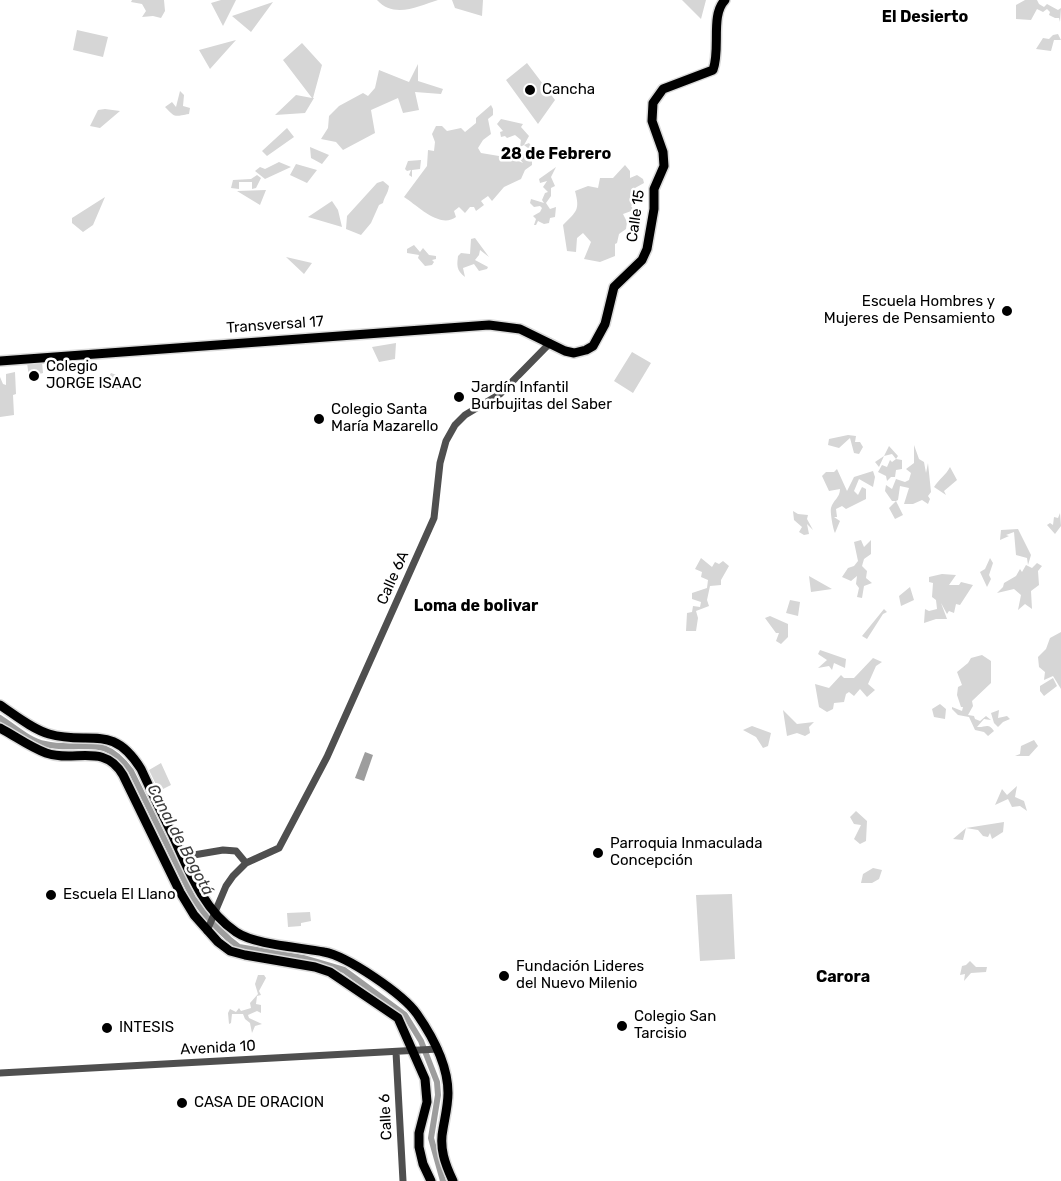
<!DOCTYPE html>
<html>
<head>
<meta charset="utf-8">
<style>
	body { margin:0 }
	canvas { display:block; background:#fff }
</style>
</head>
<body>
<canvas width="1061" height="1181"></canvas>
<script>
const context = document.querySelector('canvas').getContext('2d');
context.lineJoin = 'round';
function paint(path, color) { context.fillStyle = color; context.fill(path, 'evenodd'); }
function stroke(path, color, width, dash) { context.strokeStyle = color; context.lineWidth = width; context.lineCap = dash ? 'butt' : 'round'; context.setLineDash(dash || []); context.stroke(path); }
function drawText(font, color, halo, rows, align = 'center') {
  context.font = font + ' Rubik,sans-serif'; context.lineWidth = 5; context.setLineDash([]); context.textBaseline = 'middle'; context.strokeStyle = halo; context.fillStyle = color; for (const [text, x, y, turn = 0] of rows) {
    context.save(); context.translate(x, y); context.rotate((+turn || 0) * Math.PI / 180); context.textAlign = isNaN(turn) ? turn : align; if (halo) context.strokeText(text, 0, 0); context.fillText(text, 0, 0); context.restore();
  }
}
const green = new Path2D(`
	M132,0H164L165,11L161,18L153,16L142,17L146,11L142,4L131,2Z
	M221,0H236L223,26L211,3Z
	M377,0H438C419,6 394,19 377,0Z
	M452,0H483L482,16L455,8Z
	M682,0H706L701,19Z
	M1025,0H1037L1039,4L1044,7L1047,4L1058,10L1061,8L1060,22L1059,18H1055L1049,15L1050,12L1047,9L1043,12L1037,9L1031,20L1016,19V5Z
	M273,2L251,32L232,16Z
	M77,30L108,37L103,57L73,50Z
	M1058,34L1061,40H1054L1051,51L1036,49L1043,38L1049,39L1053,35Z
	M236,40L210,69L199,50Z
	M302,43L322,65L313,98H314L305,113L275,115L296,95L312,98L283,60Z
	M527,63L555,100L538,124L506,80Z
	M418,64V81L443,89L441,94L415,92L419,110L403,113L398,98L371,110L375,133L343,150L336,142L321,139L328,128L329,116L339,106L363,93L368,96L375,88L379,70L409,82Z
	M180,91L184,95L183,106L190,108L189,114C175,116 176,119 165,107L172,102L176,107Z
	M491,105L493,109V115L488,119L491,134L483,140L478,148L481,153L511,158L523,163L519,158L529,149L524,145L520,147L521,140L515,135L507,138L505,136L501,137L500,132L503,131L497,124L501,119L523,124L521,127L529,136L524,145L529,143L534,150L528,157L529,160L532,161V165L525,170L521,179L504,187L492,201L488,196L481,201L484,205L476,211L474,207H470L465,213L459,207L454,211L456,217C440,229 418,206 404,197L427,166L428,150L434,151L435,142L432,134L436,126H442L447,131L461,128L465,132L476,123V118Z
	M105,109L120,111L100,128L90,126L98,110Z
	M287,128L294,137L267,156L262,151Z
	M310,147L329,155L322,164L311,158Z
	M421,160L420,169L412,170V177L409,175L411,170L407,171L405,169L408,161Z
	M279,162L291,167L265,179L255,171L260,167L265,169Z
	M296,164L317,170L307,183L290,175Z
	M625,165L630,171V178L637,175L643,179L644,183L635,188L632,197L636,202L631,206L634,210L623,214L627,222L626,229L619,234L617,243L615,244V256L600,262L584,259L591,242L583,233L577,238L576,252L567,251L563,225C577,211 580,210 575,191L588,186L598,188L600,178H613Z
	M556,167L551,177L555,186L551,188V196L546,203L550,209L556,207L555,217L550,218L549,223L544,224L538,221L536,225H534L536,219L533,216L540,212L542,208L540,206L534,207L530,203L531,199L544,203L542,200L545,193L548,192L543,187L547,181L540,183L539,179Z
	M257,175L261,178L256,188L252,189V182H239V189L231,188L233,180L251,179Z
	M383,181L389,186C388,194 384,197 383,203L379,205L371,223L361,235L346,229L347,216L377,183Z
	M266,190L260,205L237,191Z
	M105,197L93,225L83,232L72,223V218Z
	M332,201L338,210L342,227L308,217Z
	M475,238L489,257L480,250L479,255L475,260L488,267L487,269L479,271L474,264L463,268L465,277C456,270 457,265 458,256L461,253L470,254L471,239Z
	M414,245L420,252L423,248L429,255L436,256V259L432,260L434,262L432,265L425,266L418,258L419,255L407,253V249Z
	M286,257L312,263L304,274Z
	M396,343L395,359L379,362L372,347Z
	M632,352L651,363L633,393L614,381Z
	M42,362L43,373L29,377L27,363Z
	M15,372L16,394L13,395L14,415L0,417V377L3,384L6,385V374Z
	M111,373L119,376L118,389L107,387L105,383Z
	M848,435L856,436L855,442H860L863,447L859,454L854,453L850,438L839,448L828,445L829,439Z
	M914,445L919,459L924,462L926,473L928,463L931,492L928,496L930,499L928,504L922,500L913,504H904L909,488L900,486L898,500L896,501L903,515L895,519L889,508L896,501H892L885,491L886,485L892,489L896,479L905,482L909,480L911,473L906,469L914,463Z
	M889,446L898,456L896,459L902,460V469L896,470L895,477H891L887,481L886,476L878,472L882,465L887,467L890,460L892,462L896,459L892,454L884,456L879,467L875,462L884,456Z
	M950,467L957,480L944,491L946,495L934,487C939,479 946,475 950,467Z
	M837,469L847,491L854,477L873,471L875,477L873,487L859,479L854,491L858,495L862,487L866,489V499L846,509L842,506L836,509L837,517H834L840,521L835,533C833,529 830,512 831,508C833,500 840,498 840,489L829,491L822,476L826,472H834Z
	M793,511L798,514L808,515L807,519L813,530L807,524L809,534L804,535L799,532L802,527L794,520Z
	M1060,513L1061,526L1055,534L1047,525L1050,523L1053,525L1054,517L1058,518Z
	M1018,529L1031,555L1028,565L1027,558L1016,555L1014,532L1006,535L1009,536L1000,540L1001,530Z
	M861,540L864,547L871,540V554L864,559L862,566L867,571L866,578L872,583L864,586L862,598L857,597L859,588L856,584L857,576L851,581L842,577L848,568L854,566L858,561L854,542Z
	M701,558L712,567L715,562L719,564L723,561L729,566L721,580V585L710,586L707,600L709,606L696,611L698,618L696,631H686L687,613L692,612L693,606L700,607L701,602L692,599V593L707,588L708,580L701,577L702,572L695,569Z
	M990,558L993,563L989,575L991,579L987,587L980,572L985,569Z
	M1037,563L1042,566L1038,571L1039,585L1031,591L1032,609L1025,604L1018,610L1021,595L1014,589L997,593L1003,587L1004,583L1016,576L1020,569L1022,572L1026,565L1032,568Z
	M942,574L956,575L949,585H959L961,582L973,585L960,605L956,604L954,613L949,611L947,614L941,603L947,619H936L924,623L925,609L929,611L937,609L936,600L932,597L933,583L929,582V577Z
	M809,576L832,589L811,592Z
	M910,587L914,600L901,606L899,596Z
	M790,600L800,602L798,616L786,613Z
	M884,609L887,612L883,614L867,639L862,636Z
	M770,616L788,624V637L781,644L776,641L779,633H776L765,618Z
	M1061,632V689L1053,676L1044,680L1045,672L1039,667L1038,657L1046,649L1050,638Z
	M820,650L846,659L845,668L834,663L832,670L829,666L818,668L827,660L818,654Z
	M982,655L991,661V683L972,701L973,706L968,715L974,716L975,719L980,721L986,716L991,720L984,719L977,727C985,728 988,722 994,731L988,736L984,732L975,730L969,717L958,715L952,709V707L962,711L963,707H961L957,695L958,687L962,685L957,672L968,663L971,658Z
	M873,658L882,662L876,666L868,684L875,690L867,697L860,689L854,696L849,692L846,694L844,702L834,703L833,709L827,712L819,707L815,684L829,688L841,675L844,678H854Z
	M1053,678L1057,686L1044,696L1040,691V686Z
	M940,704L946,709L945,719L934,717L932,709Z
	M783,710L797,724L814,722L809,727L810,733L805,736L797,733L787,736Z
	M999,710L998,718L1007,716L1010,719L1003,722L998,727L994,723L991,713Z
	M752,726L771,733L768,746L763,748L756,737L743,730Z
	M1034,740L1038,746L1029,756H1015L1020,754L1021,746Z
	M161,763L171,785L159,791L149,770Z
	M1017,786L1015,797L1024,801L1027,811L1020,806L1012,807L1008,799L995,805L1002,789L1007,795Z
	M856,811L867,821L866,841L860,844L854,839L861,825L854,824L850,817Z
	M1004,822L1003,832L992,839L990,833L988,837L983,836L978,830L966,828L963,840L953,839L966,828Z
	M873,868L882,870L879,879L872,883H861L863,874Z
	M732,894L735,959L700,961L696,895Z
	M310,912L311,921L301,923V926L288,927L287,913Z
	M970,961L976,967H987L986,972L971,973L964,981L965,974L960,975L962,966L966,965Z
	M258,975H264L266,978L259,991L261,995L257,996L256,1004L261,1005V1013L257,1011L248,1015L249,1018L262,1024L255,1026L252,1033L250,1023L245,1019L243,1014H232L231,1023L229,1024L228,1013L230,1009L236,1012L239,1008L241,1011L251,1008L250,1003L258,994L255,984Z`);
const water = new Path2D(`
	M365,752L373,755L364,781L355,778Z`);
const canal = new Path2D(`
	M0,718C14,727 29,741 45,744C84,753 101,731 131,771L193,898L210,921L229,939L239,947L303,958L344,970L405,1015L421,1041L437,1082L438,1095L431,1138L443,1181`);
const minor = new Path2D(`
	M182,857L223,850L236,851L246,863
	M207,931L226,886L233,876L246,863L279,848L327,757L434,518L440,463L446,441L455,425L465,415L500,394L550,343
	M396,1052L403,1181
	M0,1073L438,1049`);
const major = new Path2D(`
	M0,361L489,325L520,329L565,351L574,353L586,350L593,346L605,324L614,287L642,260L647,249L654,209V189L664,166L663,152L652,121L653,103L663,89L713,70C721,49 710,15 725,0
	M0,705C15,715 32,729 49,734C89,746 112,722 141,769C151,791 161,812 172,834C188,869 203,910 236,932C255,945 300,947 324,952C347,956 403,994 417,1014C433,1037 448,1064 448,1093C448,1105 445,1117 443,1129C439,1148 445,1164 453,1181
	M0,728C15,736 30,747 46,753C74,763 104,742 123,775L180,892L194,915L218,942L230,951L245,955L315,967L330,972L398,1018L425,1079L427,1102L419,1133V1147L423,1164L431,1181`);
const markers = [
	[530,90,6,"#000"],
	[1007,311,6,"#000"],
	[34,376,6,"#000"],
	[459,397,6,"#000"],
	[319,419,6,"#000"],
	[598,853,6,"#000"],
	[51,895,6,"#000"],
	[504,976,6,"#000"],
	[622,1026,6,"#000"],
	[107,1028,6,"#000"],
	[182,1103,6,"#000"]
];
const poiNames = [
	["Cancha",542,90],
	["Escuela Hombres y",995,302,"right"],
	["Mujeres de Pensamiento",995,319,"right"],
	["Colegio",46,367],
	["JORGE ISAAC",46,384],
	["Jardín Infantil",471,388],
	["Burbujitas del Saber",471,405],
	["Colegio Santa",331,410],
	["María Mazarello",331,427],
	["Parroquia Inmaculada",610,844],
	["Concepción",610,861],
	["Escuela El Llano",63,895],
	["Fundación Lideres",516,967],
	["del Nuevo Milenio",516,984],
	["Colegio San",634,1017],
	["Tarcisio",634,1034],
	["INTESIS",119,1028],
	["CASA DE ORACION",194,1103]
];
const streetNames = [
	["Calle 15",636,216,-82],
	["Transversal 17",275,325,-4],
	["Calle 6A",393,578,-66],
	["Avenida 10",218,1048,-3],
	["Calle 6",386,1117,-93]
];
const neighbourhoodNames = [
	["El Desierto",925,17],
	["28 de Febrero",556,154],
	["Loma de bolivar",476,606],
	["Carora",843,977]
];
const waterNames = [
	["Canal de Bogotá",180,840,62]
];
paint(green, '#d6d6d6');
paint(water, '#9d9d9d');
stroke(canal, '#9d9d9d', 6);
stroke(major, '#dbdbdb', 12);
stroke(minor, '#4f4f4f', 7);
stroke(major, '#000', 9);
for (const [x, y, r, color] of markers) { const dot = new Path2D(); dot.arc(x, y, r, 0, 2 * Math.PI); context.fillStyle = color; context.fill(dot); stroke(dot, '#fff', 2); }
drawText('15px', '#000', '#fff', poiNames, 'left');
drawText('15px', '#000', '#fff', streetNames);
drawText('bold 16px', '#000', '#fff', neighbourhoodNames);
drawText('italic 16px', '#3e3e3e', '#fff', waterNames);
</script>
</body>
</html>
